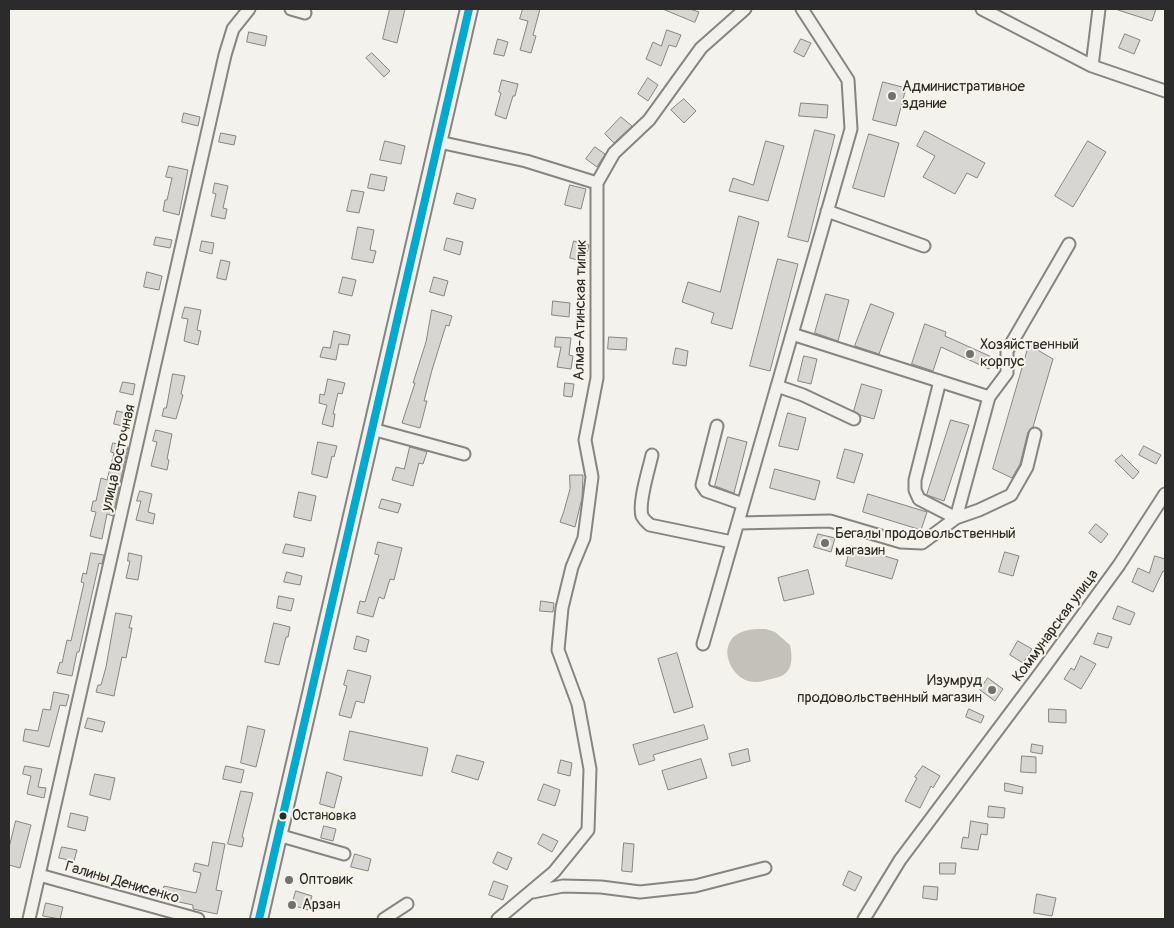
<!DOCTYPE html>
<html>
<head>
<meta charset="utf-8">
<style>
	body { margin:0 }
	#map { position:relative; width:1174px; height:928px; overflow:hidden; background:#f4f2ec; font-family:Pangolin,sans-serif }
	canvas { display:block }
	.frame { position:absolute; inset:0; border:10px solid #2b2b2b; pointer-events:none }
</style>
</head>
<body>
<div id="map">
<canvas width="1174" height="928"></canvas>
<div class="frame"></div>
</div>
<script>
const context = document.querySelector('canvas').getContext('2d');
context.lineJoin = 'round';
function paint(path, color) { context.fillStyle = color; context.fill(path, 'evenodd'); }
function stroke(path, color, width, dash) { context.strokeStyle = color; context.lineWidth = width; context.lineCap = dash ? 'butt' : 'round'; context.setLineDash(dash || []); context.stroke(path); }
function drawText(font, color, halo, rows, align = 'center') {
  context.font = font + ' Pangolin,sans-serif'; context.lineWidth = 4; context.setLineDash([]); context.textBaseline = 'middle'; context.strokeStyle = halo; context.fillStyle = color; for (const [text, x, y, turn = 0] of rows) {
    context.save(); context.translate(x, y); context.rotate((+turn || 0) * Math.PI / 180); context.textAlign = isNaN(turn) ? turn : align; if (halo) context.strokeText(text, 0, 0); context.fillText(text, 0, 0); context.restore();
  }
}
const water = new Path2D(`
	M766,629L775,632L790,645C793,659 793,675 775,678C767,680 757,684 748,681C731,676 718,648 736,635C745,629 755,629 766,629Z`);
const building = new Path2D(`
	M390,9H405L397,43L383,39Z
	M523,9H540L533,35L536,36L531,53L520,50L528,21L520,19Z
	M663,9H690L699,12L695,22Z
	M1119,9H1156L1152,21L1118,10Z
	M667,30L681,35L676,47L669,45L661,66L646,59L653,42L661,46Z
	M249,32L267,36L265,46L247,42Z
	M1125,34L1140,40L1134,54L1119,48Z
	M498,39L508,42L504,56L494,54Z
	M801,39L811,43L804,57L794,52Z
	M372,53L390,71L384,77L366,58Z
	M648,78L658,85L648,101L638,94Z
	M502,80L518,84L515,96H513L506,119L495,115L501,93L499,92Z
	M883,82L906,88L896,126L873,120Z
	M684,99L696,111L684,123L671,110Z
	M801,103L828,105L827,118L799,116Z
	M184,113L200,117L198,126L182,122Z
	M621,117L632,126L614,143L605,134Z
	M815,130L835,135L808,242L788,237Z
	M925,131L985,163L977,178L967,173L955,194L923,177L935,156L917,146Z
	M221,133L236,136L234,145L219,142Z
	M869,134L899,143L884,197L853,188Z
	M385,141L405,146L401,164L380,160Z
	M766,141L784,146L768,201L729,191L733,178L753,185Z
	M1088,141L1106,152L1073,207L1055,196Z
	M595,147L605,154L597,167L586,159Z
	M169,166L188,170L179,215L163,211L165,200H167L172,178L166,177Z
	M371,174L387,177L384,191L368,188Z
	M215,183L228,186L223,208L227,209L225,219L211,216L216,194L213,193Z
	M570,185L586,189L581,209L565,205Z
	M352,190L364,192L359,213L347,211Z
	M457,193L476,199L473,209L454,204Z
	M739,216L759,222L732,329L711,323L714,313L682,302L688,282L720,292Z
	M358,227L374,230L370,250L376,251L373,263L352,259Z
	M156,237L172,240L170,248L154,245Z
	M447,238L463,242L460,255L444,250Z
	M202,241L214,243L212,254L200,251Z
	M574,241L589,245L585,262L570,258Z
	M778,259L798,264L770,371L750,366Z
	M221,260L230,262L226,280L217,278Z
	M147,272L162,276L159,290L144,287Z
	M343,277L356,280L352,296L339,293Z
	M434,277L448,281L444,296L430,292Z
	M826,294L849,300L838,341L815,333Z
	M553,301L570,303L569,317L552,315Z
	M871,304L894,313L879,354L855,346Z
	M185,307L201,310L197,330L201,331L198,345L184,341L188,319L182,318Z
	M432,310L452,316L449,326L446,325L432,370L424,401H427L420,428L402,423L415,383H413L426,342Z
	M925,324L946,332L945,336L994,358L989,369L941,347L933,371L912,364Z
	M334,331L350,335L348,345L339,344L336,360L320,357L323,347L330,348Z
	M556,337L571,338L569,355L573,356L571,369L557,367L561,347H555Z
	M609,337L627,338L626,350L608,349Z
	M1029,345L1053,359L1033,427L1028,432L1020,464L1012,478L993,469Z
	M676,348L688,351L686,366L673,364Z
	M804,356L817,359L811,384L798,381Z
	M173,374L185,376L181,394L183,395L176,419L162,416L164,408H166Z
	M328,379L345,383L342,394L338,393L333,414H335L333,427L322,424L327,405L319,403L320,394L324,395Z
	M123,382L135,384L133,395L120,392Z
	M565,383L574,384L572,397L564,396Z
	M862,384L882,390L874,419L860,415L854,411Z
	M117,411L130,414L127,427L114,424Z
	M788,413L806,418L798,450L779,446Z
	M951,420L969,425L944,501L927,495Z
	M156,430L172,434L167,459L169,460L167,470L151,466L157,442L153,441Z
	M728,437L747,442L734,493L715,486Z
	M318,442L337,446L334,457L332,456L327,478L312,474Z
	M113,443L128,446L113,516L107,514L102,539L90,536L96,512L91,511L93,501H96L101,478L107,480L114,453L111,452Z
	M1144,446L1161,455L1156,464L1139,455Z
	M410,447L427,452L423,464L419,463L413,486L392,480L396,467L404,469Z
	M845,449L863,454L854,483L837,478Z
	M1122,455L1139,472L1133,479L1115,461Z
	M775,469L820,481L815,500L770,488Z
	M570,475H583L582,498L575,527L560,522L564,511L570,489Z
	M140,491L152,494L148,512L155,514L153,524L136,520L141,501H137Z
	M299,492L316,496L311,521L294,517Z
	M868,494L927,512L921,530L863,512Z
	M382,499L401,504L398,513L379,508Z
	M1096,524L1108,534L1101,543L1089,533Z
	M818,534L835,538L831,552L814,547Z
	M378,542L402,548L394,580L390,579L384,599L379,597L373,617L357,613L360,601L365,602L371,582L379,555L375,554Z
	M286,544L305,548L303,557L283,553Z
	M851,546L898,560L892,579L846,566Z
	M1005,552L1019,556L1013,576L999,572Z
	M91,553L104,555L102,564L99,563L79,652H77L72,676L57,673L60,662L62,663L67,640L71,641L84,583L81,582L83,573L86,574Z
	M129,553L142,556L138,580L126,578L130,561H128Z
	M1155,556L1165,559V572L1163,571L1153,592L1132,582L1138,568L1149,573Z
	M808,570L814,594L784,601L778,578Z
	M287,572L302,576L300,585L284,582Z
	M279,596L294,599L291,611L277,608Z
	M541,601L554,603L553,612L540,611Z
	M1118,606L1135,613L1130,625L1113,619Z
	M116,613L132,616L129,628H132L126,658L122,657L114,696L96,692L98,685H101L106,667Z
	M274,623L290,627L288,637H286L279,665L265,662Z
	M1098,633L1112,637L1108,648L1094,644Z
	M357,636L369,640L366,652L354,649Z
	M1018,641L1032,649L1023,663L1010,655Z
	M677,653L693,707L674,713L658,659Z
	M1081,656L1096,664L1081,689L1064,679L1071,668L1074,670Z
	M348,670L371,676L364,703L356,701L351,718L339,715L347,686L344,685Z
	M988,678L1003,689L995,701L980,690Z
	M54,692L69,695L66,706L60,705L49,747L23,741L25,729L38,731L43,709L50,710Z
	M969,709L984,716L981,723L966,717Z
	M1049,709L1066,710V723L1049,722Z
	M88,718L105,722L102,732L85,728Z
	M704,725L708,739L653,755L655,760L639,765L633,745Z
	M248,726L265,730L256,767L241,763Z
	M350,731L428,748L422,776L344,760Z
	M1032,744L1043,746L1042,754L1031,752Z
	M748,749L750,761L732,766L729,754Z
	M457,755L484,762L478,780L452,772Z
	M1022,756L1036,757V773L1021,772Z
	M701,759L707,778L668,790L662,771Z
	M561,760L572,763L570,776L558,773Z
	M25,766L42,769L38,787L46,788L44,798L27,794L31,776L23,774Z
	M226,766L244,770L241,783L223,779Z
	M923,766L940,776L933,788L931,786L920,808L905,801L917,778L915,777Z
	M327,772L342,777L334,808L320,804Z
	M95,774L115,778L110,800L90,795Z
	M1005,783L1023,787L1022,794L1005,791Z
	M544,784L560,790L555,806L538,800Z
	M241,791L253,793L242,837L244,838L242,847L228,844Z
	M989,806L1005,808L1004,818L988,817Z
	M71,813L88,817L85,831L68,827Z
	M16,821L31,825L20,868L9,865V848Z
	M971,821L988,824L987,835L981,834L978,850L961,848L963,837L968,838Z
	M324,826L336,829L333,841L321,838Z
	M543,834L558,841L552,852L538,844Z
	M213,842L225,844L216,890L222,891L217,914L193,909V905L161,898L164,886L196,893L201,873L193,871L195,863L208,866Z
	M624,843L634,844L632,872L622,871Z
	M62,847L77,850L74,861L59,858Z
	M498,852L512,858L507,870L493,863Z
	M355,854L371,859L368,871L351,867Z
	M940,863H956L955,874H940Z
	M849,871L862,877L855,891L843,885Z
	M494,881L508,886L503,900L489,895Z
	M924,886L938,887L937,900L923,898Z
	M296,891L312,896L308,910L292,905Z
	M1037,894L1056,898L1052,916L1034,913Z
	M46,903L63,907L60,919L43,916Z`);
const minor = new Path2D(`
	M291,9L305,13
	M982,9L1092,66L1165,91
	M1092,66L1099,9
	M439,142L526,161L597,183
	M827,211L924,246
	M792,334L989,397
	M940,381L915,480V490L919,499L956,518L979,510L1011,495L1027,467L1035,434
	M777,386L803,395L854,419
	M717,426L702,485L706,491L743,504
	M372,429L464,454
	M652,455C649,469 638,502 642,516C644,520 647,522 650,525L732,542
	M738,523L830,521L901,542L922,543L956,518L989,397L1007,373V351L1069,244
	M703,644L851,129L848,80L802,9
	M278,835L344,854
	M39,875L198,919
	M533,892L563,886L601,887L640,892L695,886L765,868
	M29,919L225,55L233,29L249,9
	M384,919L407,904
	M498,919L554,872L588,830L590,769L578,704L558,650L562,608L572,567L584,538L592,477L585,440L597,378V183L614,153L649,120L701,48L745,9
	M864,919L900,860L1041,672L1119,565L1165,494`);
const highway = new Path2D(`
	M259,919L469,9`);
const bus1 = new Path2D(`
	M259,919L469,9`);
const markers = [
	[892,96,5,"#71716f"],
	[970,354,5,"#71716f"],
	[825,543,5,"#71716f"],
	[992,690,5,"#71716f"],
	[283,816,4.5,"#2b2b2b"],
	[289,880,5,"#71716f"],
	[292,905,5,"#71716f"]
];
const busNames = [
	["Остановка",292,816]
];
const poiNames = [
	["Административное",902,87],
	["здание",902,104],
	["Хозяйственный",980,345],
	["корпус",980,362],
	["Бегалы продовольственный",835,534],
	["магазин",835,551],
	["Изумруд",982,681,"right"],
	["продовольственный магазин",982,698,"right"],
	["Оптовик",299,880],
	["Арзан",302,905]
];
const streetNames = [
	["Алма-Атинская типик",581,310,-89],
	["улица Восточная",119,458,-77],
	["Коммунарская улица",1056,626,-54],
	["Галины Денисенко",122,883,16]
];
paint(water, '#c4c1ba');
paint(building, '#d7d6d2');
stroke(building, '#858582', 1);
stroke(minor, '#858582', 15);
stroke(highway, '#858582', 20);
stroke(minor, '#f2f1ed', 11);
stroke(highway, '#f2f1ed', 16);
stroke(bus1, '#00a9ce', 8);
for (const [x, y, r, color] of markers) { const dot = new Path2D(); dot.arc(x, y, r, 0, 2 * Math.PI); context.fillStyle = color; context.fill(dot); stroke(dot, '#f7f3e8', 2); }
drawText('14px', '#2b2b2b', '#f7f3e8', busNames, 'left');
drawText('15px', '#2b2b2b', '#f7f3e8', poiNames, 'left');
drawText('15px', '#2b2b2b', '#f7f3e8', streetNames);
</script>
</body>
</html>
